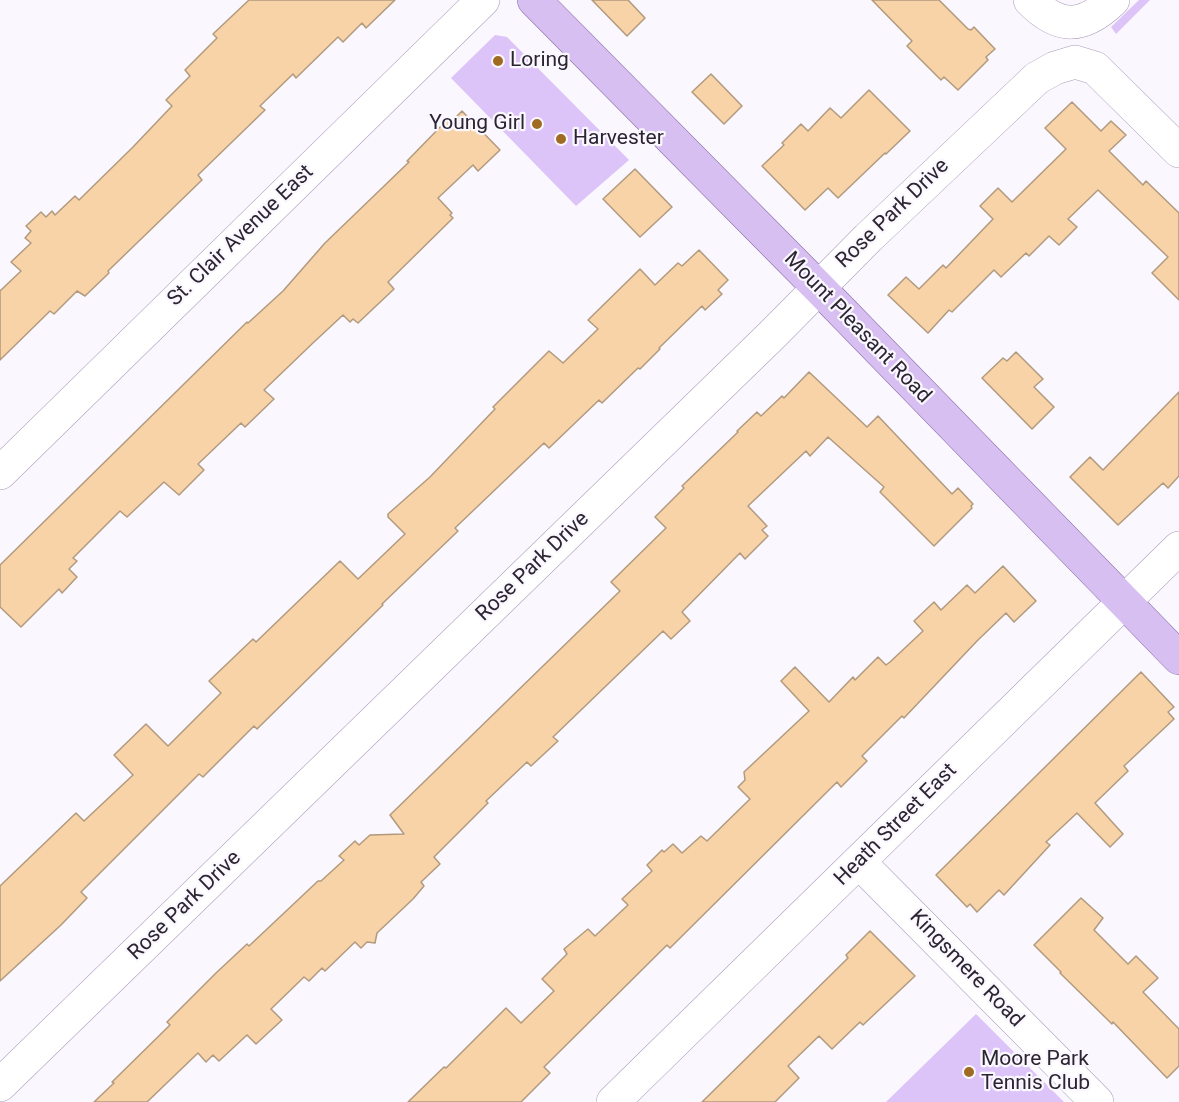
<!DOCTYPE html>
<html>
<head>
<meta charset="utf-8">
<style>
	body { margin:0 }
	canvas { display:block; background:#faf7fe }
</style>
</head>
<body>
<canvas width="1179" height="1102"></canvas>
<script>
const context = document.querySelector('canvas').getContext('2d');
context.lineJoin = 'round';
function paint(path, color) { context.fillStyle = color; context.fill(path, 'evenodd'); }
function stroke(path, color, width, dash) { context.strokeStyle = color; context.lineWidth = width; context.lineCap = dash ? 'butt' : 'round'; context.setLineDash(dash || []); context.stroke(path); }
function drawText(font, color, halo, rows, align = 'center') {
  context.font = font + ' Roboto,sans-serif'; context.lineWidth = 4.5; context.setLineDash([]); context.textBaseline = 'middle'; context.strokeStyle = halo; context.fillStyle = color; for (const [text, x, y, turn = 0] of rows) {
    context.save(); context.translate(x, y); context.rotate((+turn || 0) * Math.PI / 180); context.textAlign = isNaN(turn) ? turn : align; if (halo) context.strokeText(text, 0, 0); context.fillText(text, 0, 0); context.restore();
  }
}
const green = new Path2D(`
	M1139,0H1150L1116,34L1111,27Z
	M495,35L507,37L629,160L576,206L451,78Z
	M976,1014L1064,1102H886Z`);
const building = new Path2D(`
	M249,0H395L366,28L362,23L343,42L338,37L296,78L293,74L260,106L265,110L198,175L202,180L108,271L109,273L85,296L77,291L54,314L50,311L0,360V291L21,271L11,262L31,243L25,238L31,231L26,226L41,212L46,217L52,211L55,215L75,196L79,200L133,147L172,106L166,100L190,76L185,70L217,38L213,34Z
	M592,0H628L645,18L627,36Z
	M872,0H939L968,29L971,30L974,27L995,49L986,57L988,60L958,90L944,77L941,80L907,46L912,41Z
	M711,74L742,106L724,124L692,92Z
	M869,90L910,131L886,154L885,153L838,198L828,188L805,210L762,166L784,145L782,143L801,124L808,131L830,108L841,118Z
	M1072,102L1101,131L1111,121L1126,135L1109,151L1143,185L1146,181L1179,213V300L1152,273L1168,257L1098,190L1068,219L1077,227L1059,245L1049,236L1029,256L1026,253L1001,277L994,270L952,312L949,310L928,333L888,295L906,277L919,289L943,265L946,268L993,219L980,206L998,188L1012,202L1066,149L1045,128Z
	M462,111L500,150L478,171L473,165L438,198L452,213L450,215L453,218L388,282L394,289L358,323L353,319L350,322L343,315L314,342L264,390L274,399L245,427L241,423L198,464L204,470L179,495L164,482L127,517L120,511L73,558L77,561L69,569L77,577L62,593L59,589L21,627L0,607V565L247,322L248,323L283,291L325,243L409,162L407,161L447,120L450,123Z
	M635,169L672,207L640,237L603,199Z
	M699,250L728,280L718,290L722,294L705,310L702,306L659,348L660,349L640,369L638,368L602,403L599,400L549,448L544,443L455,528L458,531L382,604L383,605L257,729L254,726L203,777L199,774L81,892L87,898L61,925L0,981V886L76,813L84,821L133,775L114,755L146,724L168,746L221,693L209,681L253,639L256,642L340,561L358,579L405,534L388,517V514L430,477L495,409L493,407L549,351L563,363L598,329L588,320L640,269L655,285L678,263L682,266Z
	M1016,352L1043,379L1034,387L1054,407L1032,429L982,378L1003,358L1007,361Z
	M809,372L867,427L878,416L952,494L958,488L973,504L971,506L972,508L934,546L880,492L884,487L828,437L810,456L806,451L748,506L767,526L762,530L768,536L745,559L740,553L682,612L690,621L671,639L663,631L553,737L558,741L531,766L527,762L486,801L488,803L434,857L440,864L421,882L424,886L413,899L377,933L375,943L367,942L361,948L355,942L325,971L322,968L309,981L304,977L271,1009L282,1020L256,1044L247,1035L219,1061L213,1055L206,1062L198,1053L147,1102H94L114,1083L112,1082L170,1025L167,1022L216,973L247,944L249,946L318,881H321L344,860L339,856L355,841L359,845L370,835L404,834L390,815L620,591L611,582L666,528L655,517L684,488L682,486L738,432L737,431L757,412L761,416L782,396L784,398Z
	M1179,392V476L1168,488L1163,483L1118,525L1070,477L1090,457L1103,470Z
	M1003,566L1036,601L1014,622L1006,613L977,641L904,718L902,716L862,756L867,761L841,787L837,782L670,948L667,945L544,1067L550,1073L521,1102H408L444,1067L446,1068L506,1008L521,1023L554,991L542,979L567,954L564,949L588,929L595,936L628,905L622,899L652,871L647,865L662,850L664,852L673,844L682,853L701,836L707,841L750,799L738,787L745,780L744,772L809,711L781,681L795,667L829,702L853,677L855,680L878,657L886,665L890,662L923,631L914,621L934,602L941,610L967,585L975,593Z
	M1141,672L1174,707L1168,712L1174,719L1124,766L1128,771L1095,803L1123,834L1110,847L1077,813L1046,842L1050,845L1004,895L999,890L977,912L970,904L967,907L936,875Z
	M1081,898L1103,918L1094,930L1128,964L1136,956L1158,978L1143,992L1179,1029V1066L1167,1078L1113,1022L1112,1024L1060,973L1061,972L1034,945Z
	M870,931L915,976L863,1025L860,1022L832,1049L819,1036L788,1066L799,1078L775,1102H702L848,958L846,955Z`);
const minor = new Path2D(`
	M1030,0C1059,30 1083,29 1113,0
	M0,473L483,0
	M859,862L1097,1102
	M0,1085L773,334L868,238L1037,78L1055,68L1075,62L1095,68L1179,151
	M613,1102L1179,548`);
const major = new Path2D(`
	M534,0L818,287L1179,658`);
const markers = [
	[498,61,6,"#9f6b22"],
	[537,124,6,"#9f6b22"],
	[561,139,6,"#9f6b22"],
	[969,1072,6,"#9f6b22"]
];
const poiNames = [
	["Loring",510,61],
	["Young Girl",525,124,"right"],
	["Harvester",573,139],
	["Moore Park",981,1060],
	["Tennis Club",981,1084]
];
const streetNames = [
	["Rose Park Drive",893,214,-44],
	["St. Clair Avenue East",241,236,-44],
	["Mount Pleasant Road",857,328,46],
	["Rose Park Drive",533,567,-44],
	["Heath Street East",896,825,-45],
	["Rose Park Drive",185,906,-44],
	["Kingsmere Road",966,969,46]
];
paint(green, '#dcc4f8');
paint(building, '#f8d3a8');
stroke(building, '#b19a7e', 1.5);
stroke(minor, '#ab9dbc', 34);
stroke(major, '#8a6ea8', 34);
stroke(minor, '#fff', 33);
stroke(major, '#d7bff1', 33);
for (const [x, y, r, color] of markers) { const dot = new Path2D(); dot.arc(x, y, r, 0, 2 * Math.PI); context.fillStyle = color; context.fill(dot); stroke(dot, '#faf7fe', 2); }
drawText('21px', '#2b2532', '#faf7fe', poiNames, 'left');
drawText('21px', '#2b2532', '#faf7fe', streetNames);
</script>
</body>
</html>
